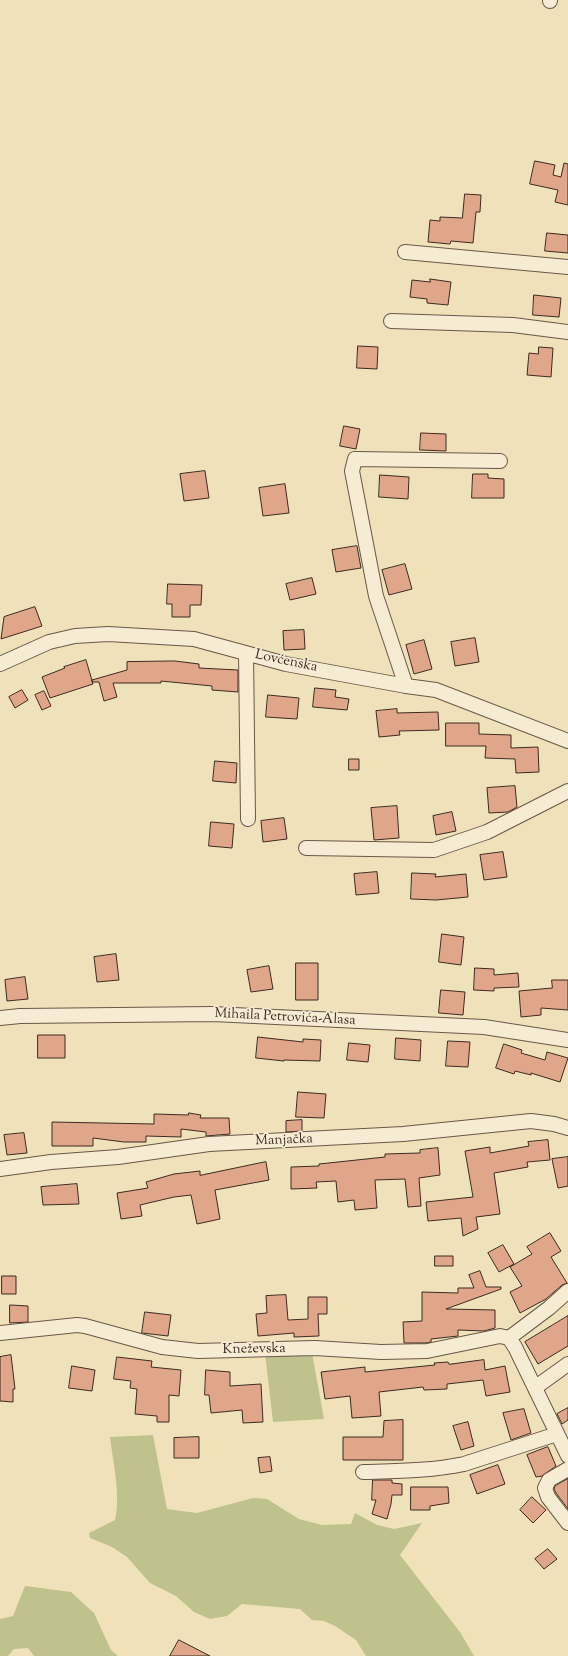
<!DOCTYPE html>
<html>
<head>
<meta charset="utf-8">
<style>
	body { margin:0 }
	canvas { display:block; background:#efe2bb }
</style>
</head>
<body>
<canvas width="568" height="1656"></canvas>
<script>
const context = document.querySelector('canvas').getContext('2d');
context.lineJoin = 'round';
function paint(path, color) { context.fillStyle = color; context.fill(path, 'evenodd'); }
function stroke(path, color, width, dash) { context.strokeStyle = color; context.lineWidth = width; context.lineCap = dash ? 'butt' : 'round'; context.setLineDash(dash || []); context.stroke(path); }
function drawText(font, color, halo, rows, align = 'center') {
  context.font = font + ' "Sorts Mill Goudy",serif'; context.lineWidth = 3.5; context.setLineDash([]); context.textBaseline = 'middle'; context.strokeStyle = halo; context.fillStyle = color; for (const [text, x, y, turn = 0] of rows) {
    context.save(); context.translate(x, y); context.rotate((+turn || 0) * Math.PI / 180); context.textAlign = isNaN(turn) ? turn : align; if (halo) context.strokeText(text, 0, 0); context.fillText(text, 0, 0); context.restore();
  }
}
const green = new Path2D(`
	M265,1353H312L324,1419L273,1422Z
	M153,1435L167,1509L197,1513L253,1498L267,1499L299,1519L322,1525L351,1524L355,1513L377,1525L394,1529L422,1523L400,1555L460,1632L474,1656H366L356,1640L335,1626L324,1621L312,1620L300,1609L242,1604L227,1616L210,1619L194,1612L176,1596L150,1583L127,1557L112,1547L90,1538L89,1533L115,1520C121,1496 113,1462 110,1437Z
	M25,1586L71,1592L94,1613L111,1650L118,1656H34L28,1648L14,1649L8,1656H0V1619L13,1616Z`);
const building = new Path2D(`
	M535,161L555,165L553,175L561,177L564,163L568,164V205L555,202L558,190L530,184Z
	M465,194L481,195L480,212H476L473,243L451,241L450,244L428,242L430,220L440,221V217L462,218Z
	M547,233L568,235V253L545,251Z
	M430,279L451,282L448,305L427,303V299L410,297L412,280L430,282Z
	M534,295L561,298L559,317L533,315Z
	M358,346L378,347L377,369L357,368Z
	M539,347L553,348L551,377L527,375L529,353L538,354Z
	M344,426L360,429L356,449L340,446Z
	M421,433L446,434V451L420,450Z
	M205,471L209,498L184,501L180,474Z
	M473,474H488V478L504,479V498H472Z
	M380,475L409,477L408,499L379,497Z
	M285,484L289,513L263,516L259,488Z
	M357,546L361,568L336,572L332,550Z
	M405,564L412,589L389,595L382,570Z
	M312,578L316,594L290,600L286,584Z
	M168,584L202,585L201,605H190V617H172V604H167Z
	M35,607L42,626L1,639L4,617Z
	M304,630L305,649L284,650L283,631Z
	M475,638L479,662L455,666L451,642Z
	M424,640L432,669L414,674L406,645Z
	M86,660L93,684L50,698L42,677L65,668L64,667Z
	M175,661L199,664V668L238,670V692L212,690V686L161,681V683H113L117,697L104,701L99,682H92V680L127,670V662Z
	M315,688L336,690L335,697L349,699L347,710L313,707Z
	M22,690L28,700L15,708L9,697Z
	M44,691L51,706L42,710L35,695Z
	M268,695L299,698L297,719L266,717Z
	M397,709V713L438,712L439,730L399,731L400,735L379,737L376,711Z
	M446,723H479V734L511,735V748L538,747L539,772L516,773L515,759L485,758L486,746H446Z
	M349,759H359V770H349Z
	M215,761L237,763L236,783L213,781Z
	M515,786L517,807L508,812L489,813L487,788Z
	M397,806L399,838L374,840L371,808Z
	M452,812L456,831L436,835L433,816Z
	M284,818L287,839L263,842L261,821Z
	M211,822L234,824L232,848L209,846Z
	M503,852L507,877L484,880L480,855Z
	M377,872L379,893L356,895L354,874Z
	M412,873L436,874L435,877L466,874L468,897L436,900L411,899Z
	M442,934L464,937L461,965L439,962Z
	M116,954L119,980L97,982L94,957Z
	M296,963H318V1000H296Z
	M269,966L273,989L251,992L247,970Z
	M475,968L494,969V975L518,973L519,987L494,988V991L474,990Z
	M25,977L28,999L7,1001L5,980Z
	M552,980H568V1010L541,1008V1015L521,1017L519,991L552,988Z
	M441,990L465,992L463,1015L439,1013Z
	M38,1035H65V1058H38Z
	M258,1037L303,1042V1039L321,1040L320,1061L284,1060V1061L256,1058Z
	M396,1038L421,1040L420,1061L395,1059Z
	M448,1041L470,1042L468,1067L446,1066Z
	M349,1043L370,1045L368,1062L347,1060Z
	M504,1044L522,1050L521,1053L545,1060L547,1052L568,1058L560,1082L531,1073V1075L515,1071L514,1074L496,1068Z
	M298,1092L326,1094L324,1118L296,1117Z
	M189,1113L201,1115L200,1118H229L230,1134L206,1136V1132L181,1129V1137L146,1136V1142H124L93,1138V1146H52V1122L154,1124V1114L188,1115Z
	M302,1120V1131L286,1132V1121Z
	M24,1133L27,1153L7,1155L4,1135Z
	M548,1140L550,1160L527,1162L528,1167L494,1173L500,1214L476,1217L478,1229L463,1236L461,1218L428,1221L426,1202L473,1197L465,1151L490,1147V1153L529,1146L528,1142Z
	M438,1148L440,1175L419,1178L421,1206L408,1207L405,1179L375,1180L377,1208L355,1210L354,1200L338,1202L336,1181L316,1182L317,1188L291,1189V1167L319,1166V1164L385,1157V1154L420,1153V1150Z
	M568,1157V1186L558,1188L552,1159Z
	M266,1162L269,1180L215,1190L220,1219L197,1224L191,1195L174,1197L140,1205L142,1216L121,1219L117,1193L148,1188L146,1182L174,1174L200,1171V1175Z
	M77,1184L79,1204L43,1205L41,1187Z
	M550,1233L561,1251L551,1257L567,1283L562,1285L546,1299L520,1313L510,1292L522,1286L510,1267L532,1254L527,1247Z
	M503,1245L514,1264L499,1272L488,1253Z
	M435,1256H453V1266H435Z
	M480,1271L486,1287H501V1289L446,1309L495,1310V1328L484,1331L458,1330V1336L431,1339V1342L426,1343H404L403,1322L422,1321V1292L458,1293V1288H474L469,1275Z
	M2,1276H16V1294H2Z
	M286,1295L288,1320L308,1319V1297H327V1314H318L319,1336L294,1337V1333L258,1336L256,1314L267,1313L266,1296Z
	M10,1305L28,1306V1322L10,1323Z
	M145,1312L171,1315L168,1336L142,1333Z
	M568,1316V1346L538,1364L525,1342Z
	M11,1355L15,1389H13V1402L0,1401V1357Z
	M117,1357L152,1361L151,1367L181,1370L179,1396L169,1395V1422H157V1416L135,1414L137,1389L130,1388L131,1381L114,1379Z
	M484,1360L485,1370L505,1366L510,1392L486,1396L483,1380L447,1384V1389L424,1390L423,1387L379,1392L381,1416L352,1418L350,1396L325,1399L321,1372L365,1367V1372L435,1365L434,1363L448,1362L449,1364Z
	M72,1366L95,1370L92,1391L69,1388Z
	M206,1370L230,1372V1386L261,1384L263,1422L243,1423L242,1410L211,1413L209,1395H205Z
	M568,1408V1420L562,1424L557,1414Z
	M524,1409L531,1433L511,1440L503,1413Z
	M403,1420V1460H343V1437H383L384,1421Z
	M468,1422L474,1446L461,1450L453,1426Z
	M199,1437V1458H174V1438Z
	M548,1447L556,1466L542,1476L536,1477L527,1455Z
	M270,1457L272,1471L260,1473L258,1458Z
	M498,1465L505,1484L477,1494L470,1475Z
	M568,1479V1509L556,1493L554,1489L555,1486Z
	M373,1480H392V1483L402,1484V1495H392L391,1504L387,1519L372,1514L376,1500H372Z
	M411,1487H448L449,1503L430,1506V1510H411Z
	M532,1497L546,1510L533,1523L520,1510Z
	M548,1549L557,1559L544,1569L535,1559Z
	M179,1640L210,1656H170Z`);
const street = new Path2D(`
	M550,1V0
	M405,252L568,267
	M391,321L513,325L568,332
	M246,653L248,819
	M0,664L49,642L75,636L108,634L194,639L286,664L406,686L436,690L568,741
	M406,686L376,596L352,471L355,459L500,461
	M306,848L434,850L487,832L568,791
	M0,1018L20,1016L213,1014L484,1027L568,1040
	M0,1169L51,1162L118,1157L209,1144L403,1134L531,1121L554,1124L568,1128
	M0,1333L77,1325L85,1326L162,1347L198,1351L315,1348L381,1352L427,1351L500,1336L509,1338L515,1347L568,1456
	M509,1338L549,1308L568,1291
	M536,1387L568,1364
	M568,1469L549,1480L545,1488L548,1497L568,1523
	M363,1472C397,1471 431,1471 464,1464L557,1434`);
const streetNames = [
	["Lovćenska",286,662,12],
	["Mihaila Petrovića-Alasa",285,1018,3],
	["Manjačka",284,1141,-2],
	["Kneževska",254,1350,-1]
];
paint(green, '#bfc28c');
paint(building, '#e0a68a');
stroke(building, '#3e2920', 1);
stroke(street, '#6a5747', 16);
stroke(street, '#f5ecd3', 14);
drawText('14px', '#3e2920', '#f5ecd3', streetNames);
</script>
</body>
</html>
